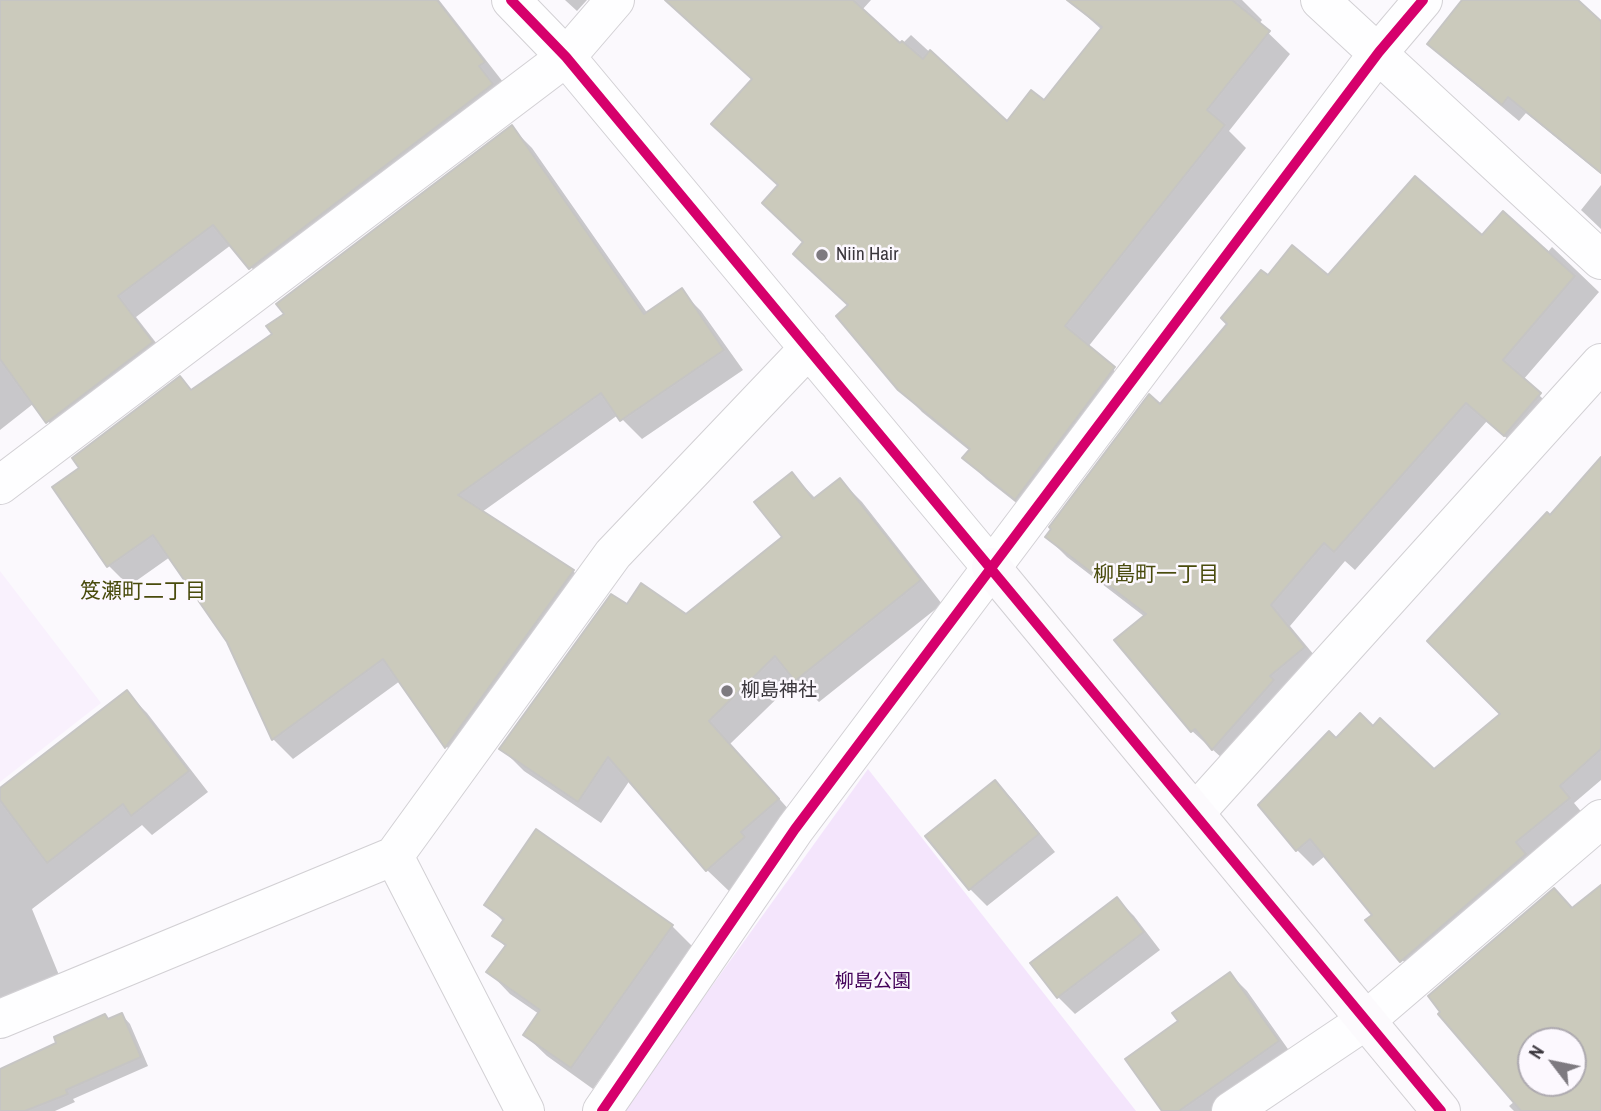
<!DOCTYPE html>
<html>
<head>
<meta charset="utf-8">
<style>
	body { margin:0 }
	#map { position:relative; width:1601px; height:1111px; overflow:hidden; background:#fbf9fd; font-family:"Archivo Narrow",sans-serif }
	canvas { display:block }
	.north { position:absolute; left:1517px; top:1027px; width:70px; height:70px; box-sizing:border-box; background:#fcf8fe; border:2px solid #aeaab0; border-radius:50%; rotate:302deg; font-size:19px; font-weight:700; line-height:28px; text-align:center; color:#3a363c }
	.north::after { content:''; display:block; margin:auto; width:24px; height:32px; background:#7e7a80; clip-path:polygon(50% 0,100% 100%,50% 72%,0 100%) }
</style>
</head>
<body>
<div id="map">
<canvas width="1601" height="1111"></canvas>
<div class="north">N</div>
</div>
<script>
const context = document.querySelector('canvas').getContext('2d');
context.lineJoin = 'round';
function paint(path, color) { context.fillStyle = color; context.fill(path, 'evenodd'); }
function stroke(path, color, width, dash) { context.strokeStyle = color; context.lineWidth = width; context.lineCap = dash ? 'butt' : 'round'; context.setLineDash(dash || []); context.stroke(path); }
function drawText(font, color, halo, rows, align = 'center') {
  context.font = font + ' "Archivo Narrow","Noto Sans JP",sans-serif'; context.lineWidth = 5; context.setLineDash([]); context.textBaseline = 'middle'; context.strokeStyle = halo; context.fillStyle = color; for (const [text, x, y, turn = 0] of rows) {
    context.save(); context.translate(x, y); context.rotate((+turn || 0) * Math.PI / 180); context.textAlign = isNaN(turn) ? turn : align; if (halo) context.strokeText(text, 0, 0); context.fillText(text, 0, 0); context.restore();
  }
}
const built = new Path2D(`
	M0,571L101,703L0,782Z`);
const green = new Path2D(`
	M868,769L1136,1111H622Z`);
const shadow = new Path2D(`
	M0,0H439L503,82L270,288L231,245L136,317L171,362L66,442L33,404L0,430Z
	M565,0H587L577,11Z
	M707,0H871L862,10L900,46L911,35L1007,123L1044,103L1102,30L1069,0H1242L1262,20L1259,24L1290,54L1229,131L1246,148L1088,347L1136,390L1038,520L986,479L965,458L970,451L922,412L900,389L850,306L805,243L780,186L753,80Z
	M1465,0H1575L1601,23V174L1526,113L1519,121L1447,61L1430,44Z
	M512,128L532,148L648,314L681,291L701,311L743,370L642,439L618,415L482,512L573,571L593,591L466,766L447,747L400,681L293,759L273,739L228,641L170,557L129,586L109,566L192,391L274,334Z
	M1601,185V229L1581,210Z
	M1482,237L1547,253L1552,247L1599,292L1523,380L1560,415L1525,454L1487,421L1355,570L1345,561L1290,626L1324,667L1233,768L1192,731L1117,640L1145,617L1067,557L1047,537L1268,278L1328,277Z
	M792,474L816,499L840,480L862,502L942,604L819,702L796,680L730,744L800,822L730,892L707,870L630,780L601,823L524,771L501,748L627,607L686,616L784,537Z
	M1601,486V780L1574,803L1584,815L1417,977L1368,920L1374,915L1325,856L1313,866L1297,850L1336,740L1373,728L1434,771L1502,714L1550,517Z
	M127,693L147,713L208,792L152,835L142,825L32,909L61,980L0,1005V790Z
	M995,782L1012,799L1055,852L987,906L970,889Z
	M1601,887V1111H1514L1509,1106L1515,1101L1440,1014ZM1531,1041H1573V1083H1531Z
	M1117,899L1134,916L1160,950L1075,1014L1058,997L1032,964Z
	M486,904L672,926L693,947L593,1089L547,1056L525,1035L539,1014L510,994L489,972L506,947L494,936L504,922Z
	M1230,974L1247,991L1295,1059L1220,1111H1164L1180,1022Z
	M122,1015L130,1024L148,1066L73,1099L75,1102L55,1111H0V1070Z`);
const building = new Path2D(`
	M0,0H437L485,62L479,66L493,84L249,269L213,225L118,296L153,342L46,423L0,359Z
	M665,0H853L900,43L902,41L923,59L930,50L1007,121L1031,90L1044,100L1102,27L1067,0H1232L1270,31L1207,110L1225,125L1065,326L1115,367L1015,500L962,458L970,449L898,390L836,316L848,305L793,254L803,242L762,203L778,185L711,124L752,79Z
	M1462,0H1578L1601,21V173L1508,97L1502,105L1427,44Z
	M512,125L644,314L682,288L724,350L620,421L601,393L458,495L574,570L445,748L383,659L272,740L227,642L153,535L107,567L52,487L79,468L72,458L180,376L191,390L272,334L266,326L284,314L276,304Z
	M1415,176L1482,235L1503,211L1575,276L1503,360L1541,393L1504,436L1466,403L1334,552L1324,543L1271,605L1305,647L1270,676L1274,680L1212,750L1195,729L1191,732L1114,640L1146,614L1045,537L1051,529L1049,527L1149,394L1160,404L1227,324L1221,318L1261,270L1268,275L1292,245L1328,275Z
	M1601,457V749L1560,786L1570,798L1516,842L1526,854L1400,962L1365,920L1372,915L1310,839L1296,851L1258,805L1329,731L1336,738L1360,713L1373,726L1380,718L1434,769L1500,714L1427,641L1547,512L1550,515Z
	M792,472L813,499L840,478L921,580L795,681L775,656L709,721L779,799L741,832L745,837L706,871L608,757L578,802L499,749L611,594L627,604L641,583L686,614L782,537L754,502Z
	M127,690L189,771L131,816L123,804L47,863L0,800V788Z
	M995,780L1039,834L969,890L925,836Z
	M536,829L673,925L571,1068L523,1035L540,1010L486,972L506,945L492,936L504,919L484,905Z
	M1601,885V1111H1521L1438,1014L1440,1012L1428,996L1554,888L1572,908ZM1531,1041H1573V1083H1531Z
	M1117,897L1144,932L1057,998L1030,963Z
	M1230,972L1279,1041L1179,1111H1162L1125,1059L1178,1021L1172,1013Z
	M122,1013L141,1057L66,1090L68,1094L25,1111H0V1069L56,1043L54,1037L105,1014L108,1019Z`);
const street = new Path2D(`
	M511,0L566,57L991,567
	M1320,0L1601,260
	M0,485L566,57L615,0
	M1195,813L1601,363
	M394,856L525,1111
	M0,1019L394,856L613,554L809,348
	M602,1111L795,829L1379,52L1423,0
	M1231,1111L1365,1021L1601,819`);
const secondary = new Path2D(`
	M991,567L1441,1111`);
const cycleway = new Path2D(`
	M511,0L566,57L1441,1111
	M602,1111L795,829L1379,52L1423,0`);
const markers = [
	[822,255,7,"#7e7a80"],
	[727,691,7,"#7e7a80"]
];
const poiNames = [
	["Niin Hair",836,255],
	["柳島神社",741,691]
];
const parkNames = [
	["柳島公園",873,982]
];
const neighbourhoodNames = [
	["柳島町一丁目",1156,575],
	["笈瀬町二丁目",143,592]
];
paint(built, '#f9f1fd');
paint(green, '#f4e5fc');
paint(shadow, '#0003');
paint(building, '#cbcabc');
stroke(building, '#c6c5c4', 2);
stroke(street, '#d2d0d4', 40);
stroke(secondary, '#d2d0d4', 40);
stroke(street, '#fefeff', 38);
stroke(secondary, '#fcfafd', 38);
stroke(cycleway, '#d6006c', 10);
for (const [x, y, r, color] of markers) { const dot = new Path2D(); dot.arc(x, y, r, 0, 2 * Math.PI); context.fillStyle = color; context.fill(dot); stroke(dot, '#fcf8fe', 2.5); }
drawText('19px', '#3a363c', '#fcf8fe', poiNames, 'left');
drawText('19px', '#44045a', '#fcf8fe', parkNames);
drawText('21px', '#494b0d', '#fcf8fe', neighbourhoodNames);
</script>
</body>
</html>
